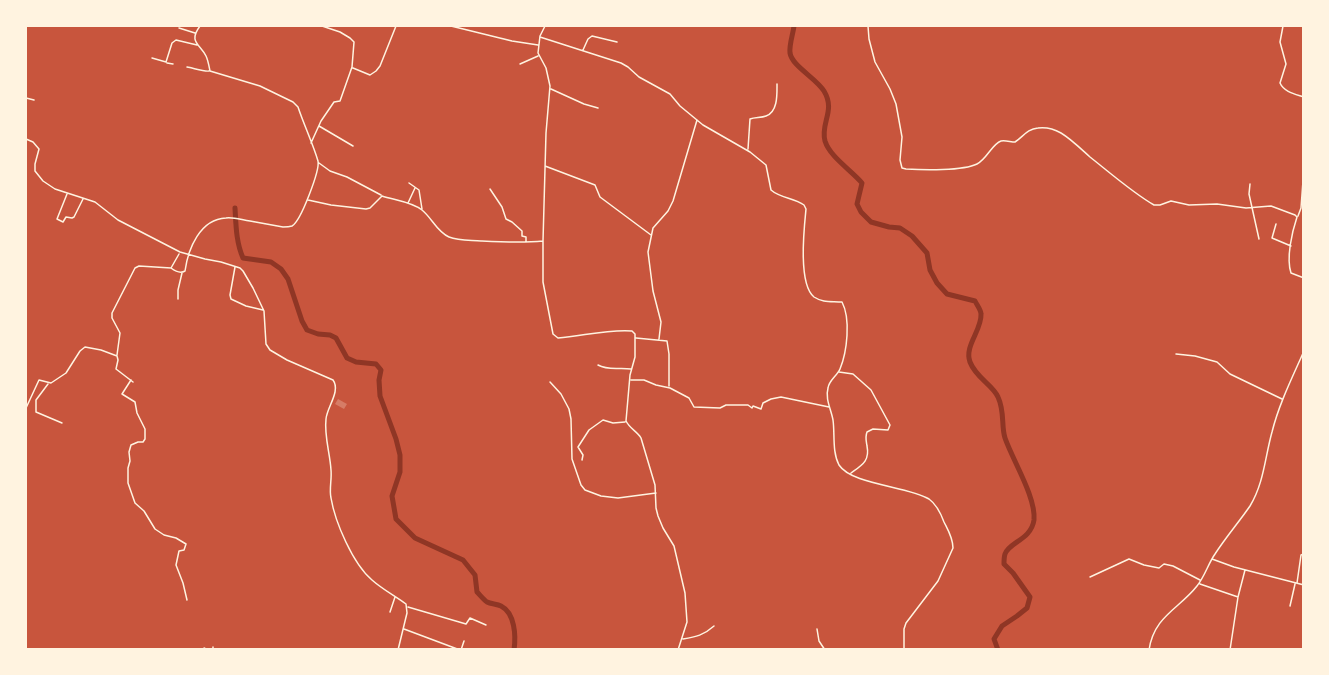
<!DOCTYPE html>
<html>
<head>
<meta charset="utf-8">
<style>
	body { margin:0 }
	#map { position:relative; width:1329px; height:675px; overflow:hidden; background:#c8553d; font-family:Cabin,sans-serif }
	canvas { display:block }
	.frame { position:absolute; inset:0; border:27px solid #fff3e0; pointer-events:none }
</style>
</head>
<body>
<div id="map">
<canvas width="1329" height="675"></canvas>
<div class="frame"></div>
</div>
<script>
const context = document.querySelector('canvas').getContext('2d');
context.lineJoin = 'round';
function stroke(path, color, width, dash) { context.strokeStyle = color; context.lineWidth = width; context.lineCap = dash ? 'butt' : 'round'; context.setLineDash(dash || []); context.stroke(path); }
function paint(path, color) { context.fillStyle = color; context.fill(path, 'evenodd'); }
const river = new Path2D(`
	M794,26C793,34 789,45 790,53C792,66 816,78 824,91C836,111 820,123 825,141C830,157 851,170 862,183L857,204L861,212L871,222L889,227L900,228L912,236L927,253L930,270L937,283L947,294L975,301C977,305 981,310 981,314C982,330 964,346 970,362C976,378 993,385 998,397C1005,412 1001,426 1005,438C1013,461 1036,497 1034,520C1031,540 1009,542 1005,554C1004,557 1004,561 1004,564L1013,573L1030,597L1027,608L1017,616L1002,626L994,639L998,650
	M235,208C236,225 236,242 243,258L271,262L281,269L288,279L302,321L307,330L318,334L330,335L336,338L347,358L356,362L376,364L381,370L379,380L380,396L396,439L400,455V472L392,496L396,519L415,538L463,560L475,575L477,592C480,595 484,600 487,602C491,604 497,604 501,606C515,613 516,636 514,650`);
const building = new Path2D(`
	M338,399L347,404L344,409L335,404Z`);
const minor = new Path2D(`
	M451,26L512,41L538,45
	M545,26L540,36L538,53L546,68L550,86L546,133L543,241V282L553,334L558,338C583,336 608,329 632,331L635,334V357L630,375L626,421C630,429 637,431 641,438L655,485L656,508L658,516L663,528L674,546L685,593L687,622L678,650
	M868,26L869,39L875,62L890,89L896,104L902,137L900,160L902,168L906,169C923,170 963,171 977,164C987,159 992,144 1001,141C1005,140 1011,142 1015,142C1023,137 1027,129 1038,128C1046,127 1054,129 1061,133C1071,139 1081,149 1090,157C1109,172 1133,193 1154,205H1160L1171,201L1189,205L1217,204L1246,208L1271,206L1295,215L1297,217C1292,232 1286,258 1291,273L1304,278
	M1283,26L1280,42L1286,64L1280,83C1284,92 1295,94 1304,97
	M179,28L195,33
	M540,37L621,63L628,67L639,77L670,94L680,106L703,125L750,152L766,165L771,190C780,198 794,198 804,205L806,209C804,229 798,284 814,297C823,303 832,301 842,302C851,319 847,352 840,369C837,376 829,380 828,388C825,399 831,409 833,420C835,434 832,452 839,465C852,485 908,486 929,499C936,504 941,514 944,522C948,530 953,538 953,548L938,581L906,623L904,629V650
	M583,50L588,39L592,36L617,42
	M152,58L166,62L172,43L176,40L197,45
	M167,63L173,64
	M520,64L538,56
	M187,67C193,68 205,72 209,71
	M353,68L370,75L376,71L380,66L396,26
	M551,89L584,104L598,108
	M26,98L34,100
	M319,126L353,146
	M26,139L33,142L39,149L35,164V171L43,181L55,189L95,202L118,220L180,252L205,259L221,262L240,268L243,271L253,288L264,311L266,344L270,350L287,360L333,380C341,391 327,407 326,419C324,436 330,453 331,470C332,479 329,489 331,498C335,522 353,564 372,580C382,589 395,596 406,604L407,613L398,650
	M311,143L321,121L334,102L340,101L352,67L354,42L350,38L340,32L322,26
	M748,149L750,119C755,117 761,118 766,116C778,112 777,94 777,84
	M319,163L330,171L347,177L381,195
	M545,166L595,185L600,197L651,235
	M409,183L419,190L422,209
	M1250,184L1249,194L1259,239
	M490,189L502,207L506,219L512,222L522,231V236L526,237V242
	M67,194L57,219L63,222L66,217L72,218L74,217L83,199
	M308,200L331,205L366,209L370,208L382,196C394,200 412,202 422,210C432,218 437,232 449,237C459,241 471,240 481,241C502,242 522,243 543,241
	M408,203L415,188
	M1298,216L1301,208L1304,167
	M1276,224L1272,238L1291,246
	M235,267L230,295L231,299L246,306L263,310
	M171,268C175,271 180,274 185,271C188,249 200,219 226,218C234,217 242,220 250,221C261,223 272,225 283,227C286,227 289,227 292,226C301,221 320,170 318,161C313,144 304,125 298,107L293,102L260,86L210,71C209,66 208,60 206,56C200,44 188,42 200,26
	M178,299V290L182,273
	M636,338L667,341L669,354V386
	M659,339L661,322L653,291L648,252L653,228L668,211L673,201L697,120
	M1176,354L1195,356L1217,362L1230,374L1282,399
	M117,355L120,333L112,318V313L135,268L139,266L171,268L179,254
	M598,365C609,371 619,367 631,369
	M839,372L853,374L871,390L890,425L888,430L873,429L867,432C865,437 866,440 867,446C870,461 862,465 851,473
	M131,380L122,394L135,402L137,413L145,429V439L143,442H138L131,445L129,452L130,461L128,468V483L135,503L144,511L155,529L164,535L176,538L186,544L184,550L179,551L176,565L183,583L187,600
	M631,380H644L656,385L670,388L689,398L694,407L720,408L726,405H748L752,408L753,406L761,409L763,403L771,399L781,397L829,407
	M550,382L561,394L569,409L571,419L572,459L581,485L585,490L601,496L618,498L656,493
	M48,384L36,400V412L62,423
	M26,408L39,380L51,383L66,373L80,351L85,347L101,350L117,356L118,360L116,369L133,382
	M582,460L583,455L578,447L589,430L603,420L613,423L625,422
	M1212,559L1234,567L1304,585
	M1090,577L1129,559L1144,565L1159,568L1164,564L1173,566L1200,580
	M1297,583L1301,555L1304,554
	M1200,584L1238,597
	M1290,606L1295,584
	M408,607L466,624L470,618L486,625
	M390,612L395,597
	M404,629L460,650
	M817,629L819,641L825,650
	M683,639C696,637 704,635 714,626
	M204,648L208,650
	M213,650V647
	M461,650L464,641
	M1149,650C1154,616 1179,609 1197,586C1205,576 1208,564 1215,554C1226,537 1239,522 1250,506C1264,483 1265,457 1272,432C1279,404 1292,378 1304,351
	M1230,650L1238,597L1245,570`);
stroke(river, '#8f3625', 5);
paint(building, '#d67c66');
stroke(minor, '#fff3e0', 1.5);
</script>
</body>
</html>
